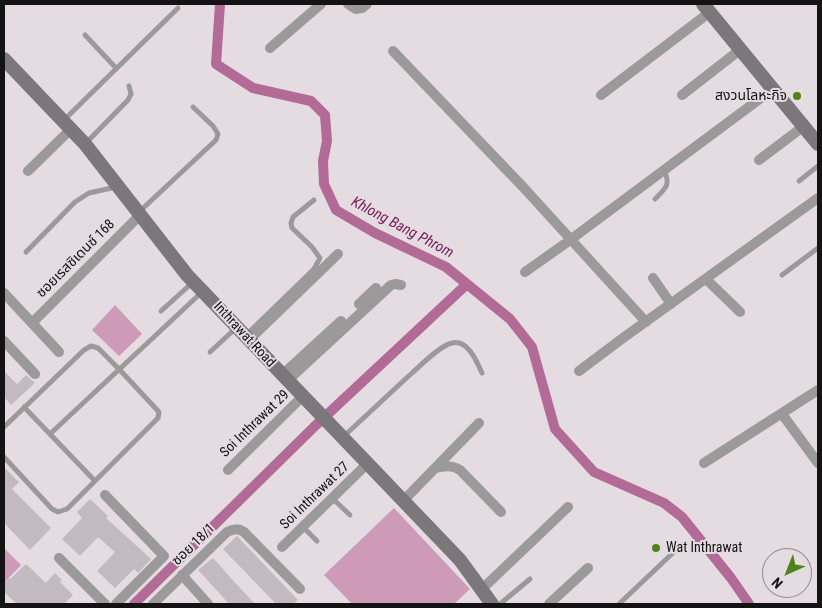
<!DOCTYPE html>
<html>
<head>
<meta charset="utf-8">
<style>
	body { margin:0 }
	#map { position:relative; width:822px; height:608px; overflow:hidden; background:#e4dce0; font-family:"Roboto Condensed",sans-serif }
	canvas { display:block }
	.frame { position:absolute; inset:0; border:5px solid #151213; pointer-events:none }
	.north { position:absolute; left:762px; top:548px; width:50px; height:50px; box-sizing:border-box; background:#e4dce0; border:1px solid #918b8e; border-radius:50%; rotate:224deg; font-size:14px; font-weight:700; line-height:20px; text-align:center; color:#151213 }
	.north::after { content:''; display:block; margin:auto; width:18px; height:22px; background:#4f841a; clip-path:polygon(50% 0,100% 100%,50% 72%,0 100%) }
</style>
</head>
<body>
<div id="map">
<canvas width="822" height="608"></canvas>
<div class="frame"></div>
<div class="north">N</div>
</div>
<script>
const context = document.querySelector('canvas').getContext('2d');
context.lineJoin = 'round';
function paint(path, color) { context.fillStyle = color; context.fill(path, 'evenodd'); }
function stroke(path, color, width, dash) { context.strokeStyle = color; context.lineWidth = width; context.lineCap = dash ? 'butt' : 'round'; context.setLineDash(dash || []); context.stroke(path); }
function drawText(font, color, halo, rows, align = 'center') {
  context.font = font + ' "Roboto Condensed","Noto Sans Thai",sans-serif'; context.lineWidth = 4; context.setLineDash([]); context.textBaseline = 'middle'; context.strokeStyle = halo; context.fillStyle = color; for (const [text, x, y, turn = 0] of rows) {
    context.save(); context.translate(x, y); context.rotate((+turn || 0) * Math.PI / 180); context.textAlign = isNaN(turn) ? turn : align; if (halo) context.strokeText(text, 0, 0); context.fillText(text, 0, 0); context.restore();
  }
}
const green = new Path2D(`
	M115,305L142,334L119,356L92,330Z
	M394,508L470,589L454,604H352L324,575Z
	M4,548L21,565L4,583Z`);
const canal = new Path2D(`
	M220,4L216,64L253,88L311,101L325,115L327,141L323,161L324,184L336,210L375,233L446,267L510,319L532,347L555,429L594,472L664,503L682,517L731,578L749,604
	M134,604L316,425L467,284`);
const building = new Path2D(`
	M4,371L17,384L26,375L35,383L11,405L4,397Z
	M4,467L19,482L12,489L51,528L30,550L4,523Z
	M90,499L108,516L106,518L151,559L138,573L134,569L115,588L97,571L115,552L98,537L80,556L62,539L82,518L77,512Z
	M237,536L298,600L293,604H276L223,549Z
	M213,558L230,577L255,604H229L221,595L198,570Z
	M26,564L46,583L55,573L62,580L60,582L73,595L64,604H17L4,592V583L9,578L10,579Z`);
const lane = new Path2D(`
	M85,35L116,68
	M64,120L178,8
	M85,144L128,100L131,94L129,86
	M799,181L818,166
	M655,199C666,188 671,185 664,170
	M139,212L216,140L218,134L213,126L193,107
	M26,252L75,202L89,193L116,187
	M782,275L818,248
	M161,311L192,283
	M245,336L314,269L320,258L312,247L292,228L291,223L293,217L314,200
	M210,352L236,328
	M24,407L95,481
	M4,427L84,350L91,346L98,348L119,369L159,412L158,418L67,509L58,512L52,509L4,457
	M50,434L202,292
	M344,436C367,415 389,394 412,373C421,365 441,345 452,343C468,339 477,362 482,373
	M332,498L350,515
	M303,527L317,541
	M500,604L530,579
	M619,604L677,549`);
const street = new Path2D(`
	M348,4L356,9L362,8L367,4
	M270,48L321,4
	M393,51L524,188L646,322
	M601,95L710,12
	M682,95L741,49
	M759,160L804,126
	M28,171L71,129
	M525,272L566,243L773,89
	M653,278L671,304
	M706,279L740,312
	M4,293L59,352
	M359,304L376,288
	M32,323L140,215
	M249,340L338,254
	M4,341L35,374
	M579,371L623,338L818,198
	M282,375L341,321
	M287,381L391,285L395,284L401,285
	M782,414L818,463
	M704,463L818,390
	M436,468C445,466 452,465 460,470L501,512
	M228,470L302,397
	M105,495L164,556L116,604
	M403,501L479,423
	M282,547L367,464
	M59,558L105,604
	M182,575L208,604
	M482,589L568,507
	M153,604L227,532C234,529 238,528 244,532L300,589
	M549,604L588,568`);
const secondary = new Path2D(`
	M703,4L818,144
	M4,59L85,144L187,275L460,560L492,604`);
const markers = [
	[797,96,5,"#4f841a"],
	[656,548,5,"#4f841a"]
];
const poiNames = [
	["สงวนโลหะกิจ",787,96],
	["Wat Inthrawat",666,548,"left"]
];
const streetNames = [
	["ซอยเรสซิเดนซ์ 168",76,259,-45],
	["Inthrawat Road",244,335,47],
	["Soi Inthrawat 29",255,424,-44],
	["Soi Inthrawat 27",315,496,-44],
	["ซอย 18/1",194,545,-44]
];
const waterNames = [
	["Khlong Bang Phrom",402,228,28]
];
paint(green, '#cd9ab8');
stroke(canal, '#b26a96', 10);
paint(building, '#c2babf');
stroke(lane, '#9c999b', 5);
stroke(street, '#9c999b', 10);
stroke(secondary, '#7c777a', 14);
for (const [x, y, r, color] of markers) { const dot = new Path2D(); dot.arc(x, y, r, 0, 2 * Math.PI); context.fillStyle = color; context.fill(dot); stroke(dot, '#e4dce0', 2); }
drawText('14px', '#151213', '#e4dce0', poiNames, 'right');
drawText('14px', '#151213', '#e4dce0', streetNames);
drawText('italic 15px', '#78215c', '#e4dce0', waterNames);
</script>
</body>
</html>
